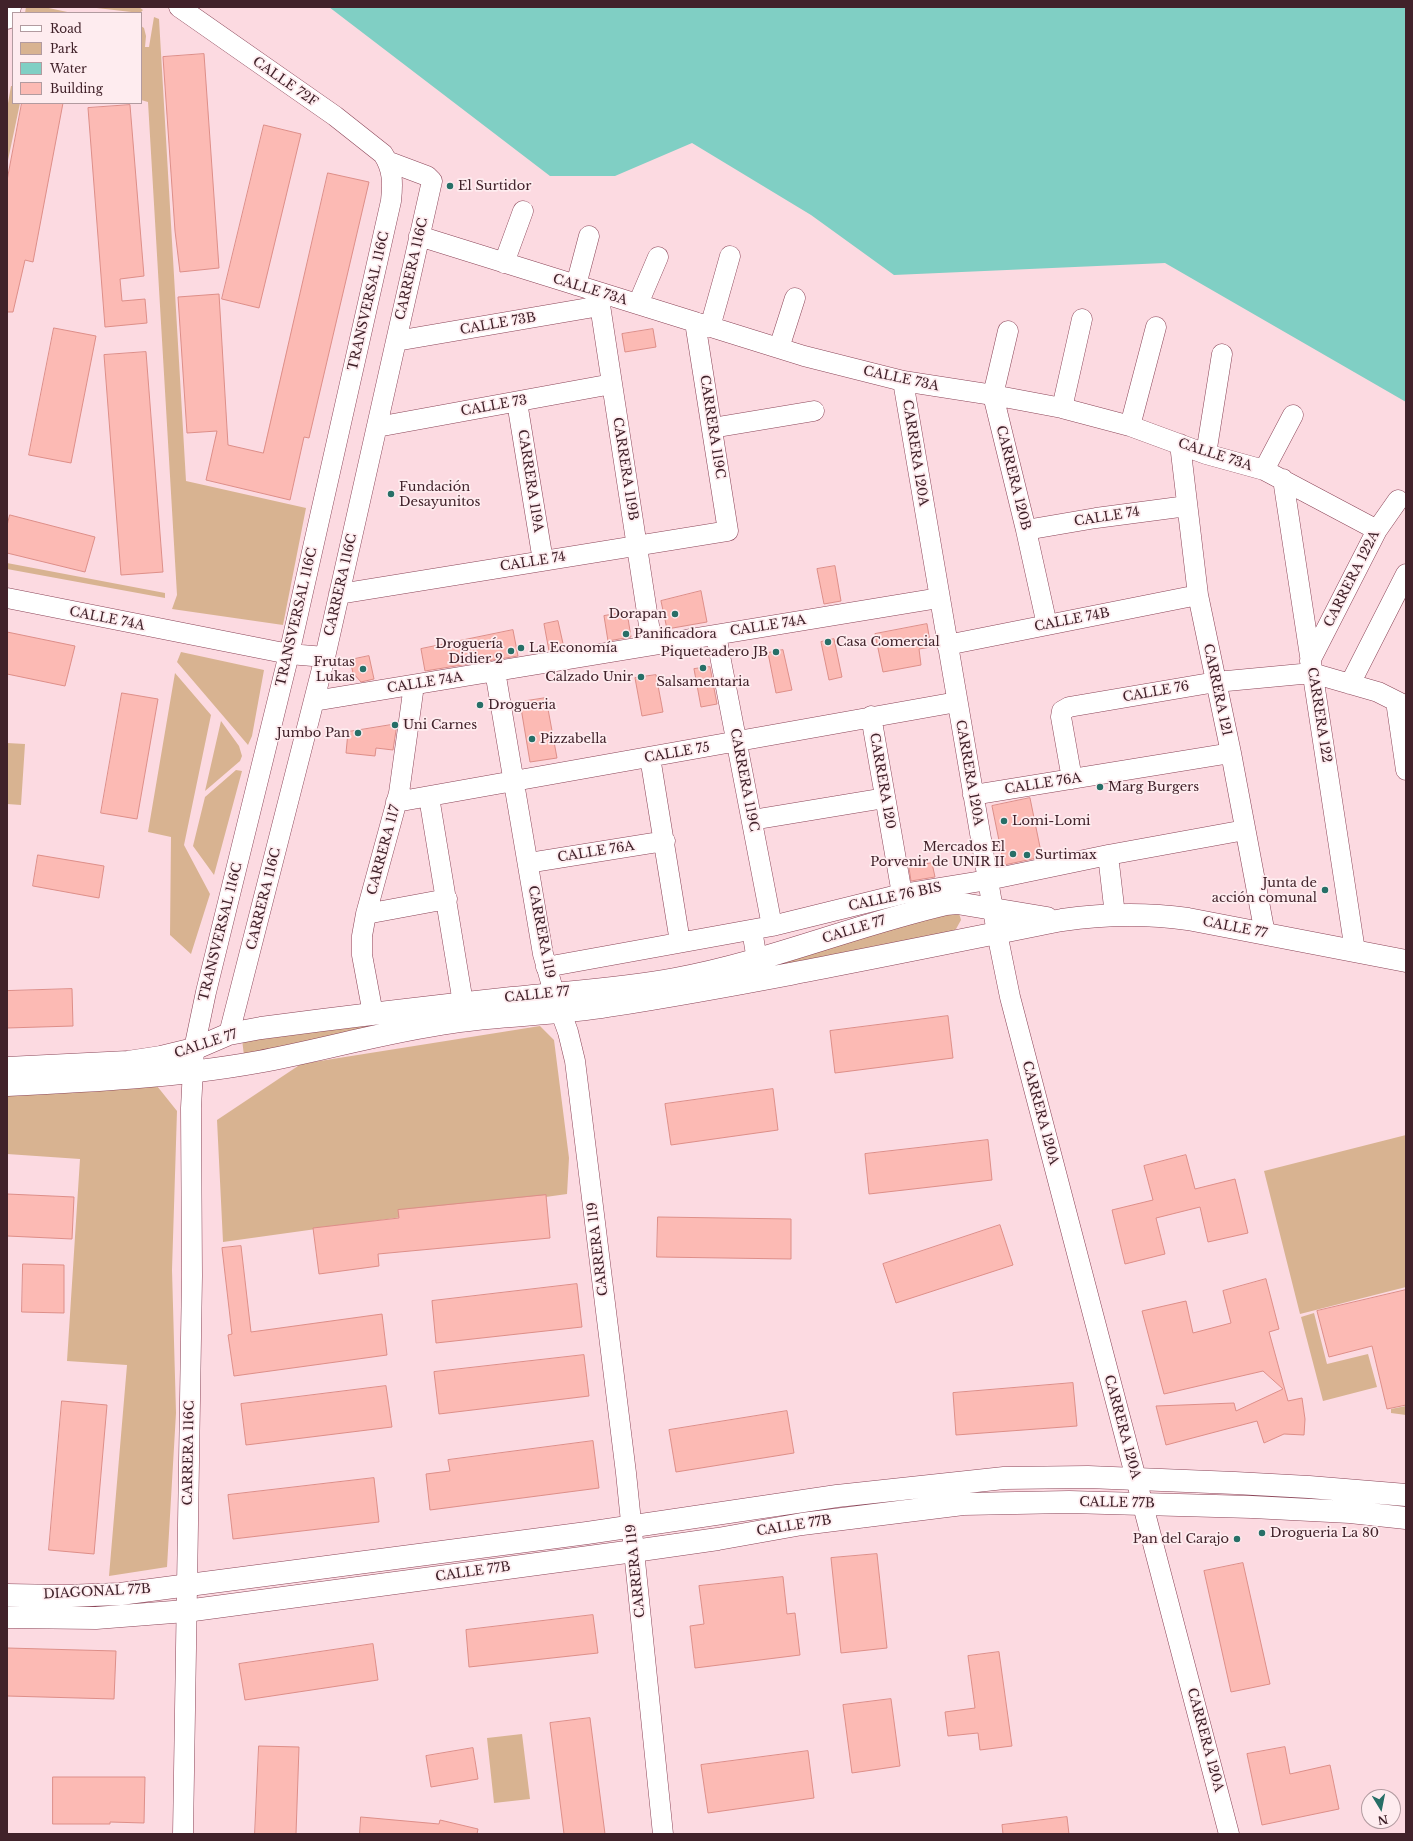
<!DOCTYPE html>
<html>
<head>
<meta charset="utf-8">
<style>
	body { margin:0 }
	#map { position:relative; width:1413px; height:1841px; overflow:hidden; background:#fcdae1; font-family:"Libre Baskerville",serif }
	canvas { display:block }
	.frame { position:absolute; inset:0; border:8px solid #41222a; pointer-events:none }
	.legend { position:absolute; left:12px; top:12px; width:130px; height:92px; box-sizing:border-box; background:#feecef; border:1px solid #b29ba0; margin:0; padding:5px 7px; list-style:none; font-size:12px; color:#41222a }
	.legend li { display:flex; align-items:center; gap:8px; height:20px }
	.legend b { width:20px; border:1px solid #b29ba0 }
	.north { position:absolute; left:1361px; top:1789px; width:40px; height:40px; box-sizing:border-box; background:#feecef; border:1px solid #b29ba0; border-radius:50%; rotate:170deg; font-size:11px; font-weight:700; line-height:16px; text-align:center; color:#41222a }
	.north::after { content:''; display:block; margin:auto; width:14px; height:18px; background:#276f67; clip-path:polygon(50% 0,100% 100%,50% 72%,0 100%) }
</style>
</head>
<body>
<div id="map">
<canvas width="1413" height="1841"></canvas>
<div class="frame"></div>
<ul class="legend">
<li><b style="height:5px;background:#fff"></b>Road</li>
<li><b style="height:11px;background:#d8b391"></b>Park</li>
<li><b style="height:11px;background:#80cfc4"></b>Water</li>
<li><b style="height:11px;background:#fcbab4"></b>Building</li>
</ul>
<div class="north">N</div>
</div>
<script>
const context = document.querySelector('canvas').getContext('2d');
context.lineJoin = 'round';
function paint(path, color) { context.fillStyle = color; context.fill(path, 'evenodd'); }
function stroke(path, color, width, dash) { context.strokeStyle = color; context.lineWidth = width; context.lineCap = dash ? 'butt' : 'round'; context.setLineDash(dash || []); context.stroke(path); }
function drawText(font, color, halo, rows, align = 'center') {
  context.font = font + ' "Libre Baskerville",serif'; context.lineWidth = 3.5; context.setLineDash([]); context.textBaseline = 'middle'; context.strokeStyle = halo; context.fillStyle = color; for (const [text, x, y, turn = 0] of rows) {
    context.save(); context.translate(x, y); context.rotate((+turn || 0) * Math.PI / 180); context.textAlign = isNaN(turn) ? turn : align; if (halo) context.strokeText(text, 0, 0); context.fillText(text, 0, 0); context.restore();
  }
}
const green = new Path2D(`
	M26,7H44L72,13H25Z
	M88,7H139L143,10L140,13Z
	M154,17L159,19L186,481L306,508L283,625L172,609L177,595L148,102L141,100V26L144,28L146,36L145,47H149Z
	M11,86H13V103H20L7,165V109Z
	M7,563L165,593V598L7,569Z
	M181,652L264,670L252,736L248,745L177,662Z
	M175,673L211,715L184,845L210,894L191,954L170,935L171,837L148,832Z
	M221,721L239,746L242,756L240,761L205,791Z
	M7,743L25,744L21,805L7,804Z
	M236,770L242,771L214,875L193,846L205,797Z
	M924,913H959L961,920L956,929L949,934L722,977Z
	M437,1013L244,1056L242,1039Z
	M540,1026L554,1040L569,1158L567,1194L223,1242L217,1120L301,1064Z
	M157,1086L177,1111L172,1270L176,1413L167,1567L109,1576L127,1365L67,1361L80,1159L7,1154V1089Z
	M1406,1135V1287L1300,1314L1264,1171Z
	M1314,1313L1327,1364L1368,1354L1377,1387L1323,1401L1301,1317Z
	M1406,1406V1415L1391,1413V1409Z
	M522,1734L530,1799L494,1803L487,1738Z`);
const water = new Path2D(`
	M329,7H1406V402L1165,263L894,275L811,215L692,143L615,176H550Z`);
const building = new Path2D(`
	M204,54L219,268L180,272L175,231L163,57Z
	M22,103H63L33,262L25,260L13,312H7V181Z
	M130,105L144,276L120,279L122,301L145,299L147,323L105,327L88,108Z
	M264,125L301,134L259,308L222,299Z
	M328,173L369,182L309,438L304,437L290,500L206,480L217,431L187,433L178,297L219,294L228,445L263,453Z
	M54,328L96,336L71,463L29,455Z
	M653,329L656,347L625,352L622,334Z
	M146,352L163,572L121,575L104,355Z
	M10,515L95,537L85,572L7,553V526Z
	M835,566L841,601L824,604L817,569Z
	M701,591L707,622L667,629L661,601Z
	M627,612L631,637L608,641L604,616Z
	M558,621L564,648L549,651L544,624Z
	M927,624L931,647L919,649L921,665L883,672L875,634Z
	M513,630L518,656L425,671L421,649Z
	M7,632L75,646L65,686L7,674Z
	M834,639L842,677L829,680L821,642Z
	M783,650L792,690L776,693L768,653Z
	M369,656L374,679L361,682L353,673L350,660Z
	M710,667L717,704L701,707L694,669Z
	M656,675L663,712L642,716L635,678Z
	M122,693L158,699L137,819L101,813Z
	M546,698L557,758L530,762L520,702Z
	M397,724L393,750L376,748L375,756L346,753L348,732Z
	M1030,798L1042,857L1004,865L992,806Z
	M38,855L104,866L99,898L33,886Z
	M932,863L935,877L911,881L909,868Z
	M72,989L73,1026L7,1028V991Z
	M948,1016L953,1058L835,1073L830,1031Z
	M773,1089L778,1130L671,1145L665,1104Z
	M988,1140L992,1180L869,1194L865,1154Z
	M1186,1155L1195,1189L1235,1179L1248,1233L1208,1242L1200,1207L1156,1218L1165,1254L1125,1264L1112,1210L1153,1200L1144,1166Z
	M7,1194L74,1197L72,1239L7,1236Z
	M546,1195L550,1238L378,1254L379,1266L319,1274L313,1228L399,1218L398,1210Z
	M658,1217L791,1219V1259L657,1257Z
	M1000,1225L1013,1265L896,1303L883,1264Z
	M241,1246L251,1332L382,1314L387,1355L234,1376L228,1335L232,1334L222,1248Z
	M23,1264L64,1265V1313L22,1312Z
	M1266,1279L1279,1329L1269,1332L1288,1401L1302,1398L1305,1419L1304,1435L1284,1434L1264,1443L1257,1421L1166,1445L1156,1406L1234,1403L1236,1411L1283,1389L1263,1371L1164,1394L1142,1311L1186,1301L1193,1333L1231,1323L1223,1291Z
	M577,1284L582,1327L436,1343L432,1301Z
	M1406,1290V1405L1387,1409L1372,1346L1329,1357L1317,1311Z
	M584,1355L589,1396L439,1414L434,1372Z
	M1073,1383L1077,1426L956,1435L953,1393Z
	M386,1386L392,1427L246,1445L241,1404Z
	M62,1401L107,1405L94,1554L49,1550Z
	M787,1411L794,1453L676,1472L669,1430Z
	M593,1441L599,1488L430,1510L426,1474L450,1471L448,1460Z
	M374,1478L379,1522L233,1539L228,1495Z
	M877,1554L887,1648L841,1653L831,1558Z
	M1243,1563L1270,1684L1231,1692L1204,1571Z
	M783,1577L787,1614L795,1613L800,1655L695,1668L690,1626L704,1624L699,1586Z
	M593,1615L598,1653L469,1667L466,1630Z
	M373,1644L378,1680L245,1700L239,1664Z
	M7,1648L116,1651L114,1699L7,1696Z
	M999,1652L1012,1746L980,1750L978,1733L948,1736L945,1712L975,1708L968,1656Z
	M891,1699L900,1766L852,1773L843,1705Z
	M590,1718L605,1834H564L550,1723Z
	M259,1746L299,1747L296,1834H255Z
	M1285,1747L1290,1774L1330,1765L1339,1809L1262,1825L1247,1754Z
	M473,1748L478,1779L431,1787L426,1756Z
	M808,1751L814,1798L708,1813L701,1765Z
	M53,1777H145L144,1823L110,1822V1824H53Z
	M361,1817L439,1824L440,1820L478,1829L477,1834H360Z
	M1067,1817L1069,1834H1003L1002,1825Z`);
const street = new Path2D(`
	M179,7L335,116L383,154C393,169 393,183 391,201L289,654L206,992L194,1049L191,1108L192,1276L183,1834
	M419,236L804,356L903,381L993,395L1062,408L1130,426L1206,454L1264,470L1377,530
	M504,263L523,211
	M576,285L589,236
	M598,292L652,645
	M638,304L658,257
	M710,327L730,256
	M1008,331L993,395L1026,530L1047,625
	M396,341L600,306
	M779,348L795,298
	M903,381L997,933L1010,997L1229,1834
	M517,402L543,561
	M1062,408L1082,319
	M1130,426L1156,327
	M377,427L612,384
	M712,428L814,411
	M1180,444L1198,595L1231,753L1265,934
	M1206,454L1222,354
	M1264,470L1293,415
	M1283,479L1355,951
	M1026,530L1096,518L1187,506
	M339,594L728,531L695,322
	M7,598L289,654L325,657
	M716,635L772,926
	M947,645L1198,595
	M1310,661L1377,530L1398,500
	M495,671L543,954L554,993L568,1032L575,1061L626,1473L663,1834
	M1350,684L1406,574
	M314,701L939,598
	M1396,701L1406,770
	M871,716L902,894
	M650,757L680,942
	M1072,779L1061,717L1062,711L1069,707L1216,682L1312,673L1378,692L1406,706
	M973,795L1231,753
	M429,797L463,1003
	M396,802L957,702
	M752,820L885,798
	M1108,855L1115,915
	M528,863L665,841
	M366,914L447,899
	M752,930L757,960
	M546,967L772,926L902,894L988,880L1108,855L1245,830
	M373,1014L362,955V936L366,914L399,793L414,685
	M229,1034L325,657L432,181L427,176L387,161`);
const secondary = new Path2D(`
	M7,18L10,7
	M7,1068L128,1062L161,1057L194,1049L229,1034L261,1028C344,1017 428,1007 512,998C566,992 621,989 675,979C768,962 855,925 946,904L957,903L1047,918
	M7,1085C91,1081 175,1077 258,1062C323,1050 387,1031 453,1022C504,1014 557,1015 608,1006C760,982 911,950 1062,920C1104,914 1145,913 1188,919L1406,961
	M7,1595L64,1596L120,1594L587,1533L837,1496L1004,1478L1088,1477L1235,1483L1309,1487L1406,1495
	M7,1617L96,1618L186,1611L634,1551L718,1539L802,1524L963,1504L1069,1502L1252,1507L1350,1512L1406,1518`);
const markers = [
	[450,186,4,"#276f67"],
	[391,494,4,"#276f67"],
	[675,614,4,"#276f67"],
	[626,634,4,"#276f67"],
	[828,642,4,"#276f67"],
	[521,648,4,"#276f67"],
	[511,651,4,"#276f67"],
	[776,652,4,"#276f67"],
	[703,668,4,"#276f67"],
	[363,669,4,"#276f67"],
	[641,677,4,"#276f67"],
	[480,705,4,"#276f67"],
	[395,725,4,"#276f67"],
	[358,733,4,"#276f67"],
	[532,739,4,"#276f67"],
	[1100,787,4,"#276f67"],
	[1004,821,4,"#276f67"],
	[1013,854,4,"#276f67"],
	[1027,855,4,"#276f67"],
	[1325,890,4,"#276f67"],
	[1262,1533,4,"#276f67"],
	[1237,1539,4,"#276f67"]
];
const streetNames = [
	["CALLE 72F",285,82,35],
	["CARRERA 116C",412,269,-77],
	["CALLE 73A",590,290,17],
	["TRANSVERSAL 116C",369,301,-77],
	["CALLE 73B",498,324,-10],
	["CALLE 73A",901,379,12],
	["CALLE 73",494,406,-10],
	["CARRERA 119C",712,427,81],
	["CARRERA 120A",915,453,81],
	["CALLE 73A",1215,455,18],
	["CARRERA 119B",625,469,81],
	["CARRERA 120B",1013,478,76],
	["CARRERA 119A",530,481,81],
	["CALLE 74",1107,517,-9],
	["CALLE 74",533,562,-9],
	["CARRERA 122A",1352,579,-63],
	["CARRERA 116C",341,585,-77],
	["TRANSVERSAL 116C",297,617,-77],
	["CALLE 74A",107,619,11],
	["CALLE 74B",1072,620,-11],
	["CALLE 74A",768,626,-9],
	["CALLE 74A",425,683,-9],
	["CARRERA 121",1217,690,78],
	["CALLE 76",1156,692,-10],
	["CARRERA 122",1319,715,81],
	["CALLE 75",677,753,-10],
	["CARRERA 120A",969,773,80],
	["CARRERA 119C",744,780,79],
	["CARRERA 120",882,781,80],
	["CALLE 76A",1043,784,-9],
	["CARRERA 117",384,850,-75],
	["CALLE 76A",596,852,-9],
	["CALLE 76 BIS",895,897,-12],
	["CARRERA 116C",264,899,-76],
	["CALLE 77",1235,928,11],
	["CALLE 77",854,930,-17],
	["TRANSVERSAL 116C",221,932,-76],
	["CARRERA 119",541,932,79],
	["CALLE 77",537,995,-6],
	["CALLE 77",206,1044,-18],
	["CARRERA 120A",1040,1113,75],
	["CARRERA 119",598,1249,-97],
	["CARRERA 120A",1122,1427,75],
	["CARRERA 116C",189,1453,-89],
	["CALLE 77B",1117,1503,1],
	["CALLE 77B",794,1526,-9],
	["CARRERA 119",636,1571,-96],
	["CALLE 77B",473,1572,-8],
	["DIAGONAL 77B",97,1592,-3],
	["CARRERA 120A",1205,1740,75]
];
const poiNames = [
	["El Surtidor",458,186],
	["Fundación",399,487],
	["Desayunitos",399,502],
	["Dorapan",667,614,"right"],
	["Panificadora",634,634],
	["Casa Comercial",836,642],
	["Droguería",503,644,"right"],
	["Didier 2",503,659,"right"],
	["La Economía",529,648],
	["Piqueteadero JB",768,652,"right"],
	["Frutas",355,662,"right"],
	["Lukas",355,677,"right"],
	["Calzado Unir",633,677,"right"],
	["Salsamentaria",703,682,"center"],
	["Drogueria",488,705],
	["Uni Carnes",403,725],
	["Jumbo Pan",350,733,"right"],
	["Pizzabella",540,739],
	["Marg Burgers",1108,787],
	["Lomi-Lomi",1012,821],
	["Mercados El",1005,847,"right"],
	["Porvenir de UNIR II",1005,862,"right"],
	["Surtimax",1035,855],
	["Junta de",1317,883,"right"],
	["acción comunal",1317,898,"right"],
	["Drogueria La 80",1270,1533],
	["Pan del Carajo",1229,1539,"right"]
];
paint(green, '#d8b391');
paint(water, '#80cfc4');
paint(building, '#fcbab4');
stroke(building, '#dd8e88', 1);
stroke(street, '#8b4558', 21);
stroke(secondary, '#8b4558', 23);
stroke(street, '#fff', 20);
stroke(secondary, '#fff', 22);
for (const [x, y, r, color] of markers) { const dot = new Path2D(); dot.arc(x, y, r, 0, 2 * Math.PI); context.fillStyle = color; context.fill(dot); stroke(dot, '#feecef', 1.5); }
drawText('13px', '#41222a', '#feecef', streetNames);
drawText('13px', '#41222a', '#feecef', poiNames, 'left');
</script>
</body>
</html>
